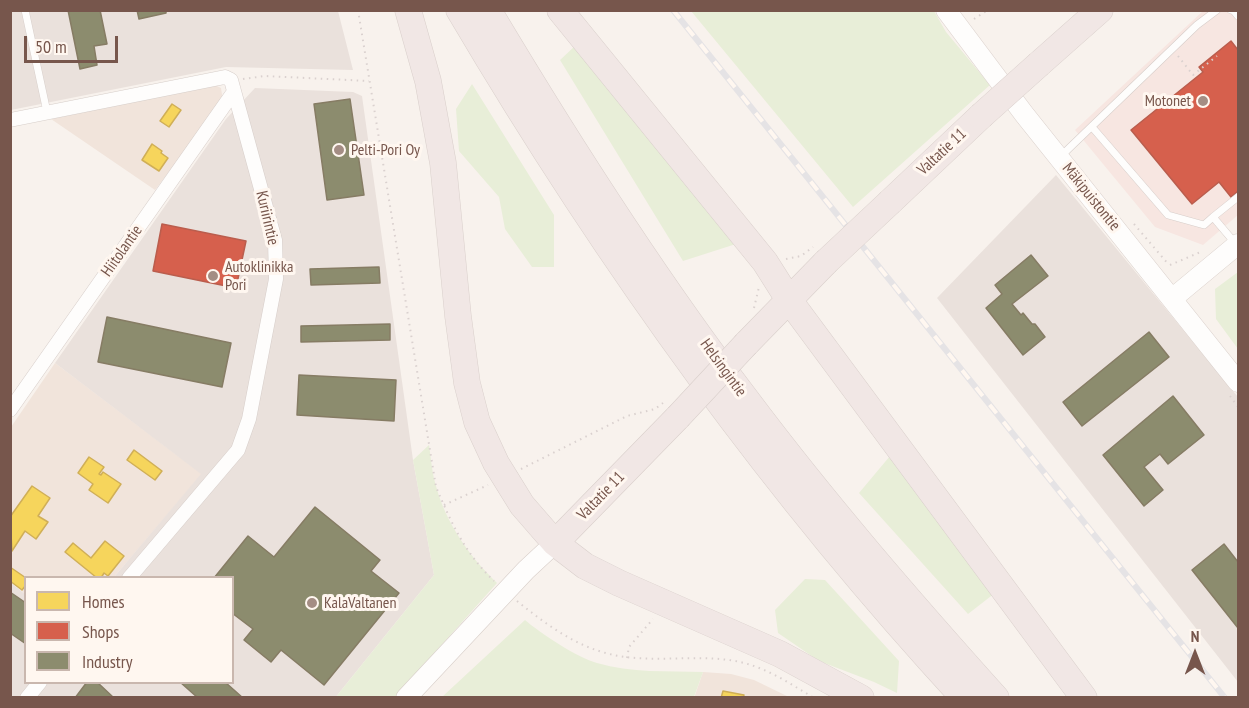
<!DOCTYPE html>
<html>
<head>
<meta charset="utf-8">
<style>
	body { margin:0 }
	#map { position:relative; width:1249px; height:708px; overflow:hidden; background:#f8f2ed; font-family:"PT Sans Narrow",sans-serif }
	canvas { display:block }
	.frame { position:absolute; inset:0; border:12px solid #77564c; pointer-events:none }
	.legend { position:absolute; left:24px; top:576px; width:210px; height:108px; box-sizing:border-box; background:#fff7f0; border:2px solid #c9b7ae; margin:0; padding:8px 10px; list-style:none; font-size:18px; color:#77564c }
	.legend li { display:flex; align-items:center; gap:12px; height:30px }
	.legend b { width:30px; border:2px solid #c9b7ae }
	.north { position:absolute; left:1165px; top:624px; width:60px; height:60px; -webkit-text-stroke:4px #fff7f0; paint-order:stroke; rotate:0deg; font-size:16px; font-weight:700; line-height:24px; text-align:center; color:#77564c }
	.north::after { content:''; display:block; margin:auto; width:21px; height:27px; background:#77564c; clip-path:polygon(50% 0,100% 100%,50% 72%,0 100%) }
	.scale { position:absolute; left:24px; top:36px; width:94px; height:27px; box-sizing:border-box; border:3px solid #77564c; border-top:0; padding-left:8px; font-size:18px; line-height:21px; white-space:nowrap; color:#77564c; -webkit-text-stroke:4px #fff7f0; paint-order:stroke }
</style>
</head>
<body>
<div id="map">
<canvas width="1249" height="708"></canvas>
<div class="frame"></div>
<ul class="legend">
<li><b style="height:16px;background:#f6d55c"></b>Homes</li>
<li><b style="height:16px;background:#d6604d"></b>Shops</li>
<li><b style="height:16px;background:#8c8c6e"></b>Industry</li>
</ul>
<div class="north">N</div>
<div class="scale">50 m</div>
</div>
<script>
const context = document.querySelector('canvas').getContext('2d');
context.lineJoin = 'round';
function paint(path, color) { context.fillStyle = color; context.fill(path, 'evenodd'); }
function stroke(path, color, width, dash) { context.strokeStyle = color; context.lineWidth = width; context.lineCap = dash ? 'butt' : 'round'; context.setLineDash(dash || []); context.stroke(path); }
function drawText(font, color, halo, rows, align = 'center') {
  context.font = font + ' "PT Sans Narrow",sans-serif'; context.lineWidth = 6; context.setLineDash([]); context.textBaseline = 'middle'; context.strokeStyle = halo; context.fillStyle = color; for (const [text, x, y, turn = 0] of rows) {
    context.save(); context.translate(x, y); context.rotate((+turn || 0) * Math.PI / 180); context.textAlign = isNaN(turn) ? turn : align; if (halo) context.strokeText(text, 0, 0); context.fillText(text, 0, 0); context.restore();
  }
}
const residential = new Path2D(`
	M215,85L221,88L223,101L155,190L51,119Z
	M55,363L202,474L114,577L26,578L25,594L11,582V427Z
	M703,672L731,674L754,680L789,697L694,698Z`);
const commercial = new Path2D(`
	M1203,11H1238V215L1203,245L1155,227L1075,130Z`);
const industrial = new Path2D(`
	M11,11H338L353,70L226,67L11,110Z
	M255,88L353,92L362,96L413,460L434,575L335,698L11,697L10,582L25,594L26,682H232V578L114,577L201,474L55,363L226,119Z
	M1056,175L1238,397V682L937,298Z`);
const green = new Path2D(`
	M691,11H934L946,32L990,85L853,207Z
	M575,46L736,244L683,261L560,60Z
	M472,84L554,215V267H532L505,229L499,197L459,151L456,109Z
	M1238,272V349L1216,319L1215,289Z
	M429,445C431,458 432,473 436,486C446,523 469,556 497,583L395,697L335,698L434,575L413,460Z
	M890,456L995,593L968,614L859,493Z
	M805,579L825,580L899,661L897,693L874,682L819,661L778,633L775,610Z
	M525,620C540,633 578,658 597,663C631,673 668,671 703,672L694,697H442Z`);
const homes = new Path2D(`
	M172,104L181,110L169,127L160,121Z
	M152,144L162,151L161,153L168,158L159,171L142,160Z
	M134,450L162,471L155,480L127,460Z
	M89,457L104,467L99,474L101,475L103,472L121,484L108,503L89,490L93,484L78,473Z
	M32,486L50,498L38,516L48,522L36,539L25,531L12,551L10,517Z
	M105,541L124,556L108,576L104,573L101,578H97L65,552L73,543L91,558Z
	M10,567L26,578V585L22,590L10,581Z
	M723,691L744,695L743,698H721Z`);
const shops = new Path2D(`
	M1231,41L1238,50V191L1231,197L1219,182L1192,204L1131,130L1203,72L1199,67Z
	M162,224L246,241L236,288L153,271Z`);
const industry = new Path2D(`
	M68,10H100L107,44L94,46L97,65L80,69Z
	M137,10H166V13L139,19Z
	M350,99L364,195L327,200L314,104Z
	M1031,255L1048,276L1012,304L1021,315L1023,313L1032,324H1035L1045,337L1023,355L986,308L1002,294L995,285Z
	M379,267L380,283L311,285L310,269Z
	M107,317L231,343L222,387L98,362Z
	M390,324V340L301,342V326Z
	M1149,332L1169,357L1082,426L1063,402Z
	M299,375L396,380L394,421L297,415Z
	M1173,396L1204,435L1168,464L1160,454L1144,467L1163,490L1144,506L1103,455Z
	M315,507L380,560L371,571L399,593L324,685L281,650L271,662L244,640L253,629L232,613V578H214L248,536L274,557Z
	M1224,544L1238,562V628L1192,570Z
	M10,592L26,603V644L10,633Z
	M87,682H97L114,698H75Z
	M180,682H225L243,698H198Z`);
const path = new Path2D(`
	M358,10L436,487C452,524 464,552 494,581
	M974,19L988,10
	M1178,56L1193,75L1217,56
	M243,79L265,76L369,81
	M1134,224L1169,265
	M786,259L801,256L813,247
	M1170,265L1203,251
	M754,308L759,287
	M1230,396L1238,407
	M521,469L627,416L655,409L663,403
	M444,505L488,485
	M517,601C542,621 568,641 599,651C644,666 690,653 735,661C764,666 789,683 814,698
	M627,658L629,647L653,619`);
const lane = new Path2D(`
	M25,10L47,112
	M1231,10L1234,11L1238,16
	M1092,127L1168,215L1204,225L1213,217L1235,243
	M1061,156L1197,25L1217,10
	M1213,217L1238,197`);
const street = new Path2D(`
	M10,120L225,77L231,80L275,240L276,279L249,419L238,450L129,578
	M10,410L233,93
	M27,698L40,682`);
const secondary = new Path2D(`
	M946,10L1024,114L1238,382
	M1173,298L1238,244
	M406,698L526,570L555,543`);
const highway = new Path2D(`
	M408,10L428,81L443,163L458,316L467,383L477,422L496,463L522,505L555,543L585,566L619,583L780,654L861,698
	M459,10C604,256 770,488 964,698
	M488,10C568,144 652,276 746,399C824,503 909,601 996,698
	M560,10L765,262L789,300L1084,698
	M1039,64L1100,10
	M890,202L981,116
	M746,344L826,262
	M555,543L678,417`);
const rail = new Path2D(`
	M673,10L1225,698`);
const highwayBridge = new Path2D(`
	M981,116L1039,64
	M826,262L890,202
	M678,417L746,344`);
const markers = [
	[1203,101,6,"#a48d84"],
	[339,150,6,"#a48d84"],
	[213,276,6,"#a48d84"],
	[312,603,6,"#a48d84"]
];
const poiNames = [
	["Motonet",1191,101,"right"],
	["Pelti-Pori Oy",351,150],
	["Autoklinikka",225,267],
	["Pori",225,285],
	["KalaValtanen",324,603]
];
const streetNames = [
	["Valtatie 11",942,152,-43],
	["Mäkipuistontie",1091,197,51],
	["Kuriirintie",267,218,77],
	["Hiitolantie",122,251,-55],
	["Helsingintie",723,368,54],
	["Valtatie 11",601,496,-46]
];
paint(residential, '#f1e4db');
paint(commercial, '#f7e6e1');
paint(industrial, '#eae1dc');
paint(green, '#e8eed8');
paint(homes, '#f6d55c');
stroke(homes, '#d0af57', 1.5);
paint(shops, '#d6604d');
stroke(shops, '#ba5d4d', 1.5);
paint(industry, '#8c8c6e');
stroke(industry, '#867c64', 1.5);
stroke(lane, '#d7ceca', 8);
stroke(street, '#d7ceca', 15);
stroke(secondary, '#d8cec9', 21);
stroke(highway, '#d9cfcb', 27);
stroke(path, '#dad1cf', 2, [1.5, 4.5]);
stroke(lane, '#fefdfc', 7);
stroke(street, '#fefdfc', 14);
stroke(secondary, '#fefdfc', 20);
stroke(highway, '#f1e7e5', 26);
stroke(rail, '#e5e3e5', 6);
stroke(rail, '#fff7f0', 4, [11]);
stroke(highwayBridge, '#d9cfcb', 27, []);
stroke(highwayBridge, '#f1e7e5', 26);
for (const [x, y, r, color] of markers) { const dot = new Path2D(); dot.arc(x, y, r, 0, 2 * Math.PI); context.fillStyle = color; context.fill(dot); stroke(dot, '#fff7f0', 2); }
drawText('16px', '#77564c', '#fff7f0', poiNames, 'left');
drawText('16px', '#77564c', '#fff7f0', streetNames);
</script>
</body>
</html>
